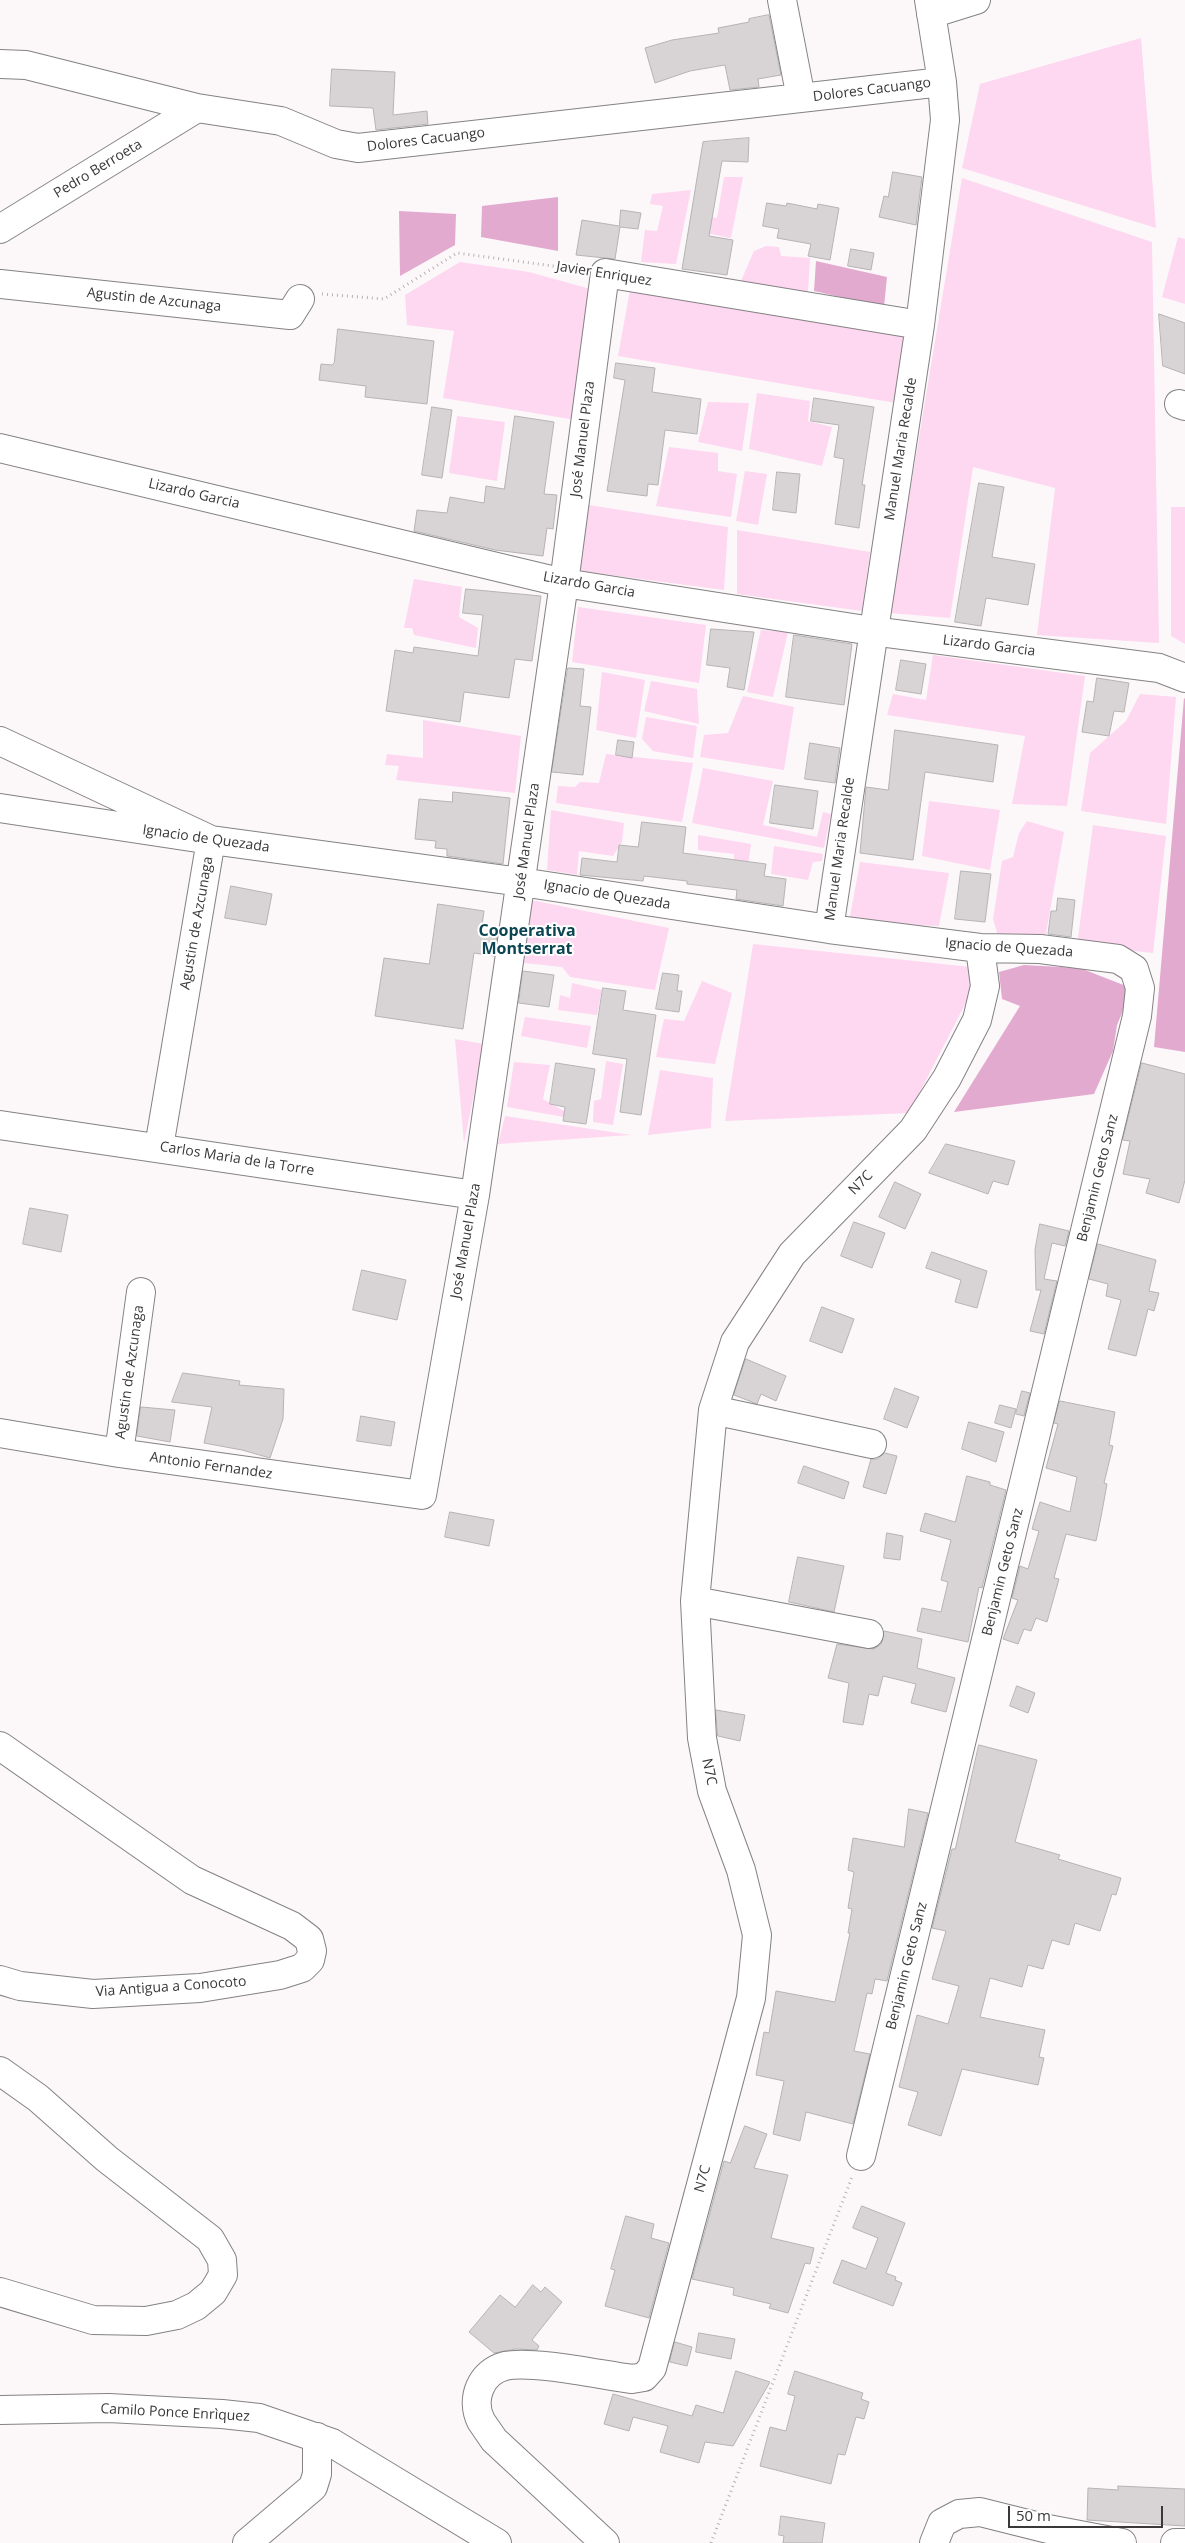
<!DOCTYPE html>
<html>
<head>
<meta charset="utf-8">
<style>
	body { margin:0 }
	#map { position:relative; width:1185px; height:2543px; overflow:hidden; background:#fcf8fa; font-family:"Open Sans",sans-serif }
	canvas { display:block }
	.scale { position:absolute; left:1008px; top:2506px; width:155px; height:22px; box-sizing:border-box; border:2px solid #3a3839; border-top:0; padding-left:6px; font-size:15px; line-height:18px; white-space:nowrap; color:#3a3839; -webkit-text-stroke:4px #fff; paint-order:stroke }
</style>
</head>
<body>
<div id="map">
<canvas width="1185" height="2543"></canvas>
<div class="scale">50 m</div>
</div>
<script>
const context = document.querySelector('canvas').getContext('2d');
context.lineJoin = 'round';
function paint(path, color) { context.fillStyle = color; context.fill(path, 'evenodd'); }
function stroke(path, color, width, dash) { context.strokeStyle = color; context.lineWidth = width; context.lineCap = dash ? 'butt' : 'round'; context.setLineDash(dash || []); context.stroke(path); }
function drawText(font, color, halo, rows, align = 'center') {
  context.font = font + ' "Open Sans",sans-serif'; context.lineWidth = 4; context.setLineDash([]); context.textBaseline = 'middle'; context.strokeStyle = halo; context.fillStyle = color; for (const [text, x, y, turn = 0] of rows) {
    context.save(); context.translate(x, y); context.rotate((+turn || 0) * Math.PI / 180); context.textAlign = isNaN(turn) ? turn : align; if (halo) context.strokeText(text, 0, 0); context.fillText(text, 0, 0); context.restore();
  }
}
const green = new Path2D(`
	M1141,38L1156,228L962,168L980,84Z
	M724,177H743L731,238L690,230L693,214L717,218Z
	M962,178L1152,242L1159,643L1037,635L1055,488L973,467L950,618L890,613Z
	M691,190L676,264L641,262L645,230L657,231L663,206L650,204L652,194Z
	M1178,237L1185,239V304L1162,297Z
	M766,246L779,247L781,256L810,258L808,292L740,283L754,251Z
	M460,262L529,272L594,290L576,420L443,398L454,331L407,325L405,295Z
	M630,290L905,336L896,403L618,356Z
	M757,393L810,401L808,421L832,427L822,466L749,449Z
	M708,402L749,403L742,451L698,442Z
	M457,416L505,422L497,481L449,473Z
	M669,447L718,453V471L737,474L731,517L656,506Z
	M745,471L767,474L758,525L736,521Z
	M589,505L728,527L724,590L580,571Z
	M1171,507H1185V644L1171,636Z
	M737,530L870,552L862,611L737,594Z
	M414,579L462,587L459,617L478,628L476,648L414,635L412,628H404Z
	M578,607L706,625L699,683L572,662Z
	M761,630L788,632L773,697L747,692Z
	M933,655L1085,676L1067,806L1012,804L1025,736L887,715L893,694L926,700Z
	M602,672L645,680L636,738L596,730Z
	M651,681L697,689L699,724L644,711Z
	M1140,694L1176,697L1166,824L1081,811L1090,753L1126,721Z
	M743,696L794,707L784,770L700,757L704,735L728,733Z
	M646,717L697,726L693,758L653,751L642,739Z
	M423,720L521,736L515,793L396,780L399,766L385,765L387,754L423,758Z
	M606,754L693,763L682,822L556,803L558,786L575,787L580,782L599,783Z
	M703,768L773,781L763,825L817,837L823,812L831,814L824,848L692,823Z
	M929,801L1000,810L990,870L922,856Z
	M551,810L624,823L622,842L613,856L579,851L577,875L547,870Z
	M1027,821L1064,832L1045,939H999L993,919L1002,861L1013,857L1019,833Z
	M1093,825L1166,836L1153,953L1077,945Z
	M698,835L751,844L747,873L733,871L734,854L698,850Z
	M774,846L823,854L822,861L813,862L808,880L771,874Z
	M860,862L949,873L939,926L849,922Z
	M531,900L669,928L655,990L570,977L562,967L524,963Z
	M753,944L971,967L974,987L909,1113L725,1121Z
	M702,981L732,993L715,1064L656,1057L664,1019L684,1021Z
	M572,983L602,990L597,1015L558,1010L560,995L570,998Z
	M525,1017L591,1026L587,1048L521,1036Z
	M455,1039L484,1044L464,1143Z
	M606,1061L623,1064L613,1125L593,1122L594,1101L601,1099Z
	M514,1062L550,1065L543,1099L564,1111V1117L507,1107Z
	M660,1070L713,1078L711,1128L648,1135Z
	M505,1116L631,1135L498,1144Z`);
const forest = new Path2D(`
	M558,197V251L481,237L482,206Z
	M399,211L456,214L455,245L400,276Z
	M816,261L887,277L884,307L814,291Z
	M1184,698L1185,699V1052L1154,1047Z
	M1024,965L1080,968L1126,986L1127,1001L1117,1025L1113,1051L1094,1094L954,1112L1020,1006L1002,999L999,972Z`);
const building = new Path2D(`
	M769,15L781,75L758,79L759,87L730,90L725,65L690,71L655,83L645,48L672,40L719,33L718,28L749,22V19Z
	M332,69L395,72L393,115L427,111L428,124L376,130L373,108L330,106Z
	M749,138L748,162L722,161L709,236L733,240L727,275L682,269L703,142Z
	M893,172L922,177L916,225L879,217L884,196L888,197Z
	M767,203L786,206L787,203L817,209L818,204L839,208L830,260L808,256L811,244L777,238L779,229L763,226Z
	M621,210L641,213L638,229L620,227L615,259L576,255L582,220L619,226Z
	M851,249L874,253L871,270L848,266Z
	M1159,314L1185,323V374L1163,366Z
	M338,329L434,341L427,404L365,397L366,386L319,380L321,364L332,365L334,363Z
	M616,363L655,368L652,392L701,399L697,434L665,430L658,485L648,484L647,496L607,491L625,380L614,378Z
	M814,398L874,407L862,485H865L859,528L835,524L844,459L834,457L839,425L811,421Z
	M432,407L452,410L442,478L422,475Z
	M515,416L554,422L544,494L557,495L553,529L547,528L543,556L495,550L414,531L417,510L447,513L450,497L484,503L486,486L504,489Z
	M777,472L800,474L796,513L773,510Z
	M979,483L1004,487L992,557L1035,564L1028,605L986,598L981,626L955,622Z
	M466,589L541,596L532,661L515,659L509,698L464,692L460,722L386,711L395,650L413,653L414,647L478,656L483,615L463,613Z
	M711,629L754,632L744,690L727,687L730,668L707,665Z
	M794,635L852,644L844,705L786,697Z
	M901,660L926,664L921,694L896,690Z
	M568,668L584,669L580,706L591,707L583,775L552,772Z
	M1097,678L1129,683L1124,712L1114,711L1109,736L1082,732L1087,701L1093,702Z
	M895,730L998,745L993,782L925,772L913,860L860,853L866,787L888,790Z
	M618,740L634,742L632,758L616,755Z
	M810,743L840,748L835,783L805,779Z
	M775,785L818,791L813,829L770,823Z
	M453,792L510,798L503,864L447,856V849L435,848L436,841L415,839L419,799L452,802Z
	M642,822L686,827L683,853L766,864L764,876L786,879L783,906L736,899L737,890L687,884V881L644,876L643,881L580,875L582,858L617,862L619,845L638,847Z
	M961,871L991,874L985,922L955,919Z
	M231,886L272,894L266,925L225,918Z
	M1058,898L1075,900L1071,937L1048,934L1051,911H1056Z
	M438,904L484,911L481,933L497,936L494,956L474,953L463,1029L375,1016L384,958L429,964Z
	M523,971L554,975L549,1007L519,1003Z
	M663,973L679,975L677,991H682L679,1012L656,1009Z
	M603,988L626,991L623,1010L656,1015L641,1115L620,1112L627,1059L593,1054Z
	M556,1063L595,1069L586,1124L563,1121L565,1107L550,1104Z
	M1142,1063L1185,1074V1180L1179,1203L1146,1193L1150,1179L1123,1174L1130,1141L1123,1140Z
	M946,1144L1015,1161L1008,1185L993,1181L988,1194L929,1173Z
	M895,1182L921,1194L905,1229L879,1217Z
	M30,1208L68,1215L61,1252L23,1244Z
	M854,1222L885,1233L872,1268L841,1256Z
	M1040,1224L1069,1231L1065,1246L1052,1243L1044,1279L1057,1281L1044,1334L1030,1331L1041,1290H1036L1035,1250Z
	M1098,1244L1156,1260L1149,1291L1159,1293L1154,1311L1148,1309L1136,1356L1108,1349L1121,1300L1106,1296L1108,1284L1089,1279Z
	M932,1252L987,1271L977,1308L955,1302L961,1280L926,1268Z
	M362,1270L406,1280L397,1320L353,1310Z
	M822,1307L854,1319L842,1353L810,1341Z
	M746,1359L786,1376L776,1401L761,1394L757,1404L734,1395Z
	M183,1373L240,1381L239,1385L284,1389L283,1419L270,1458L242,1450L204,1443L212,1407L172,1402Z
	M895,1388L919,1397L907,1428L884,1419Z
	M1022,1391L1030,1393L1024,1416L1016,1414Z
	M1060,1401L1115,1412L1109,1445L1113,1446L1104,1483L1107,1484L1101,1517L1096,1541L1066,1534L1054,1578L1059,1579L1047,1622L1036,1618L1031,1631L1024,1629L1018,1644L1003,1639L1018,1600L1012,1598L1020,1566L1028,1569L1039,1531L1032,1529L1040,1502L1070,1512L1077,1477L1046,1468L1058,1424L1054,1423Z
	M1000,1405L1016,1409L1011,1428L995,1423Z
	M141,1407L175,1410L170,1442L137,1436Z
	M361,1416L395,1422L391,1446L357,1441Z
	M969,1422L1004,1432L996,1462L962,1449Z
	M885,1453L897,1456L886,1494L863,1487L871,1459H877Z
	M804,1466L849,1482L844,1499L798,1483Z
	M967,1476L990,1482V1485L1006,1490L982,1588L979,1587L968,1642L917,1631L922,1608L941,1612L948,1582L941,1580L951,1540L920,1531L925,1513L955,1522Z
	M450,1512L494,1520L489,1546L445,1537Z
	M887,1533L903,1536L900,1560L884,1558Z
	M798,1557L844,1566L834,1612L789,1602Z
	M884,1631L922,1639L917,1668L955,1678L946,1712L911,1703L916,1684L883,1676L878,1696L869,1694L863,1725L843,1722L849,1683L828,1678L837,1644L874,1649L881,1644Z
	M1017,1686L1035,1693L1028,1713L1010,1706Z
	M716,1710L745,1715L740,1741L718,1736Z
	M979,1745L1037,1760L1015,1842L1060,1855L1058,1859L1121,1878L1116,1895L1112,1894L1100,1931L1075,1923L1069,1945L1052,1940L1043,1969L1028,1965L1022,1987L990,1978L980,2017L1045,2030L1039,2057L1044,2058L1038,2085L962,2069L941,2136L908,2125L918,2092L899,2087L917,2015L948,2024L959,1986L932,1979L946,1931L932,1928L952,1849H955Z
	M909,1809L928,1813L887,1981L875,1979L872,1994L867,1993L854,2051L870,2054L853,2124L806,2112L800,2141L773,2134L784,2081L756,2075L764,2032L769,2033L776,1991L835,2002L850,1933H848L852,1909L848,1908L854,1872L848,1870L853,1838L904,1847Z
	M745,2126L767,2134L754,2168L788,2175L771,2238L814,2248L810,2264L805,2263L788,2313L769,2308L771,2304L733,2295L734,2288L692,2279L724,2161L730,2163Z
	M862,2206L905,2223L886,2273L896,2277L895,2280L902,2283L893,2306L833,2283L842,2260L866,2269L878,2238L853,2228Z
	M626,2216L654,2224L651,2238L669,2243L649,2318L605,2306L615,2270L611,2269Z
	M533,2285L541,2292L545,2287L562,2302L532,2340L539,2346L537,2350L516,2349L494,2353L469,2332L500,2295L515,2307Z
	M699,2333L735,2339L731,2359L696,2352Z
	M675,2342L692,2347L687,2366L670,2362Z
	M736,2371L770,2382L733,2446L705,2442L699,2463L660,2452L668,2426L633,2417L629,2431L604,2424L613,2394L692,2416L696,2405L723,2413Z
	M795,2371L863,2393L861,2399L869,2402L864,2419L856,2417L845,2455L838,2454L831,2484L760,2466L770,2427L786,2431L795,2396L788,2394Z
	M1118,2486L1185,2489V2526L1087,2520L1088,2488L1118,2490Z
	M781,2516L825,2523L822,2543H783L784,2536L779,2535Z`);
const path = new Path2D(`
	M322,294L384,299L457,253L583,270
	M711,2543L852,2177`);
const minor = new Path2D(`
	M782,0L801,98
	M931,14L976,0
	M0,64L26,65L197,108L281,121L336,144L358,148L942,82
	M0,229L197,108
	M0,284L290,315L300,299
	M1179,404L1185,406
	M0,448L564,583L872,631L1159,668L1185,678
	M0,741L211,840L159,1147
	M0,808L211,840L521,882L829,929L980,948L1040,949L1118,959L1134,969L1140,988L1137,1016L861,2156
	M829,929L920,325L945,120L942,82L929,0
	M0,1125L475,1195
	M713,1410L872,1444
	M0,1433L119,1453L422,1495L475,1195L564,583L605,273L920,325
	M119,1453L141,1292
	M695,1601L869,1634
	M0,1746L192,1880L292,1926L309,1939L312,1951L310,1960L302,1968L280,1975L200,1988L93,1994L20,1986L0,1980
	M0,2071L38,2098L107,2159L210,2239L222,2260L223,2275L213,2292L196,2306L177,2315L146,2321L93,2320L0,2292
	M247,2543L313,2487L317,2474V2437
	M605,2543L494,2440C490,2434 485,2427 481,2421C470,2399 481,2372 505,2366C533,2360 601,2375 632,2379L644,2377L652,2368L751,1998L757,1935L741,1870L712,1791L702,1738L695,1601L713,1410L735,1342L792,1254L913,1130L947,1078L977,1020L985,986L980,948
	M934,2543L942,2523L959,2514L980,2512L1048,2529L1122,2543
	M1175,2543H1185`);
const major = new Path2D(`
	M0,2410L109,2408L222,2414L259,2418L332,2443L497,2543`);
const streetNames = [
	["Dolores Cacuango",872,90,-7],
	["Dolores Cacuango",426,140,-7],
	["Pedro Berroeta",98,169,-31],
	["Javier Enriquez",604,274,9],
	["Agustin de Azcunaga",154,300,6],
	["José Manuel Plaza",583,439,-83],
	["Manuel Maria Recalde",901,449,-81],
	["Lizardo Garcia",194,494,13],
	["Lizardo Garcia",589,585,10],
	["Lizardo Garcia",989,646,7],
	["Ignacio de Quezada",206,839,8],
	["José Manuel Plaza",527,841,-82],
	["Manuel Maria Recalde",840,849,-82],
	["Ignacio de Quezada",607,895,9],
	["Agustin de Azcunaga",197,923,-80],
	["Ignacio de Quezada",1009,948,4],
	["Carlos Maria de la Torre",237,1159,9],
	["Benjamin Geto Sanz",1098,1178,-76],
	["N7C",861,1183,-46],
	["José Manuel Plaza",466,1241,-80],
	["Agustin de Azcunaga",130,1372,-82],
	["Antonio Fernandez",211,1466,8],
	["Benjamin Geto Sanz",1003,1572,-76],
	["N7C",709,1772,78],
	["Benjamin Geto Sanz",907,1966,-76],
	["Via Antigua a Conocoto",171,1987,-4],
	["N7C",703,2179,-75],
	["Camilo Ponce Enrìquez",175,2413,3]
];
const quarterNames = [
	["Cooperativa",527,931],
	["Montserrat",527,949]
];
paint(green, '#fed7f0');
paint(forest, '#e3aad0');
paint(building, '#d8d4d6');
stroke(building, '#b6b3b5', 1);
stroke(minor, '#848283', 30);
stroke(major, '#848283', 30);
stroke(path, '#b6b2b4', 3, [1, 4]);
stroke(minor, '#fff', 28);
stroke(major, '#fff', 28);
drawText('14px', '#3a3839', '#fff', streetNames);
drawText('bold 16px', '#0b4552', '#fff', quarterNames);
</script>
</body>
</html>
